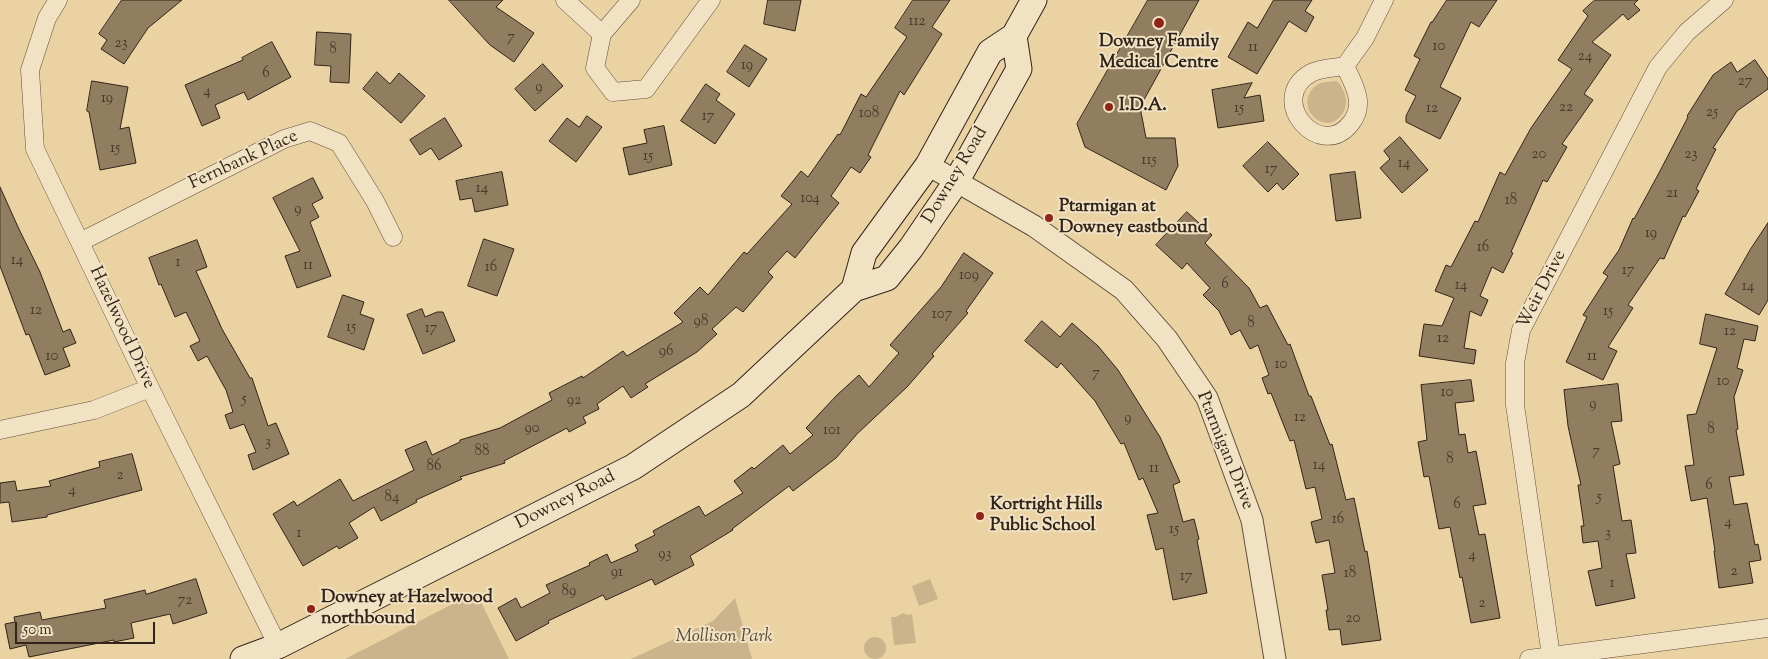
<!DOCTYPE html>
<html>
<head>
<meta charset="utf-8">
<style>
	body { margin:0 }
	#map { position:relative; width:1768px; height:659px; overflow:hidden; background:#ead2a2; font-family:"Sorts Mill Goudy",serif }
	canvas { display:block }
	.scale { position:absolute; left:15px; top:622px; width:140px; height:22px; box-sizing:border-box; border:2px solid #31241a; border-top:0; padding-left:6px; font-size:15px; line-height:18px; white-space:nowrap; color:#31241a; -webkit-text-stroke:4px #f1e2c3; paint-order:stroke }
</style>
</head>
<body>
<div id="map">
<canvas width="1768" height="659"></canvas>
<div class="scale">50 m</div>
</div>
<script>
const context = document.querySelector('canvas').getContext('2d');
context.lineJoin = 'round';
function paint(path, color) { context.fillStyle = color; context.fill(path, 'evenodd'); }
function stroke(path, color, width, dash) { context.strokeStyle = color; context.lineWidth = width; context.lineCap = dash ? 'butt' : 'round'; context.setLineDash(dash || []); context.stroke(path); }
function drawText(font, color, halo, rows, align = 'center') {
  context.font = font + ' "Sorts Mill Goudy",serif'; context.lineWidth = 4; context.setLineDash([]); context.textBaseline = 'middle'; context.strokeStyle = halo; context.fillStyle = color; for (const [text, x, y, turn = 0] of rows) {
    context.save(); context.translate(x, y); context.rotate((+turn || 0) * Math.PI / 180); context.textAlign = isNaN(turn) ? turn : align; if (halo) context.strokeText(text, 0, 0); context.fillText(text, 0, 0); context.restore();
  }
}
const green = new Path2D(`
	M1336,81C1340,83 1341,86 1343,90C1355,113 1329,135 1312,115C1303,104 1308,88 1321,83C1326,81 1331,82 1336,81Z
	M930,579L938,599L919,606L912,586Z
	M476,592L509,659H345Z
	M735,598L752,659H631L713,621Z
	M903,613L908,615L912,614L916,643L894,645L891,617H896Z
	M864 648a11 11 0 1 1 22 0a11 11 0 1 1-22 0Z`);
const building = new Path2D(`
	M122,0H182L148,28L124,64L101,49L107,40L99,34Z
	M449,0H503L496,7L534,33L514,62L490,45Z
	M768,0H801L795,31L764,24Z
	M913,0H950L932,27L942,34L904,95L900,91L868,155L871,157L860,173L851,167L831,196L839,203L795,258L787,251L768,272L773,277L743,312L736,307L712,329L717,334L697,352L645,384L648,387L631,398L623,386L597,404L599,409L583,417L586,423L569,432L567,428L504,461L505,463L460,477L462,479L416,500L417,502L381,521L374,507L349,523L358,538L339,549L337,546L303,566L273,514L294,501L297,506L340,479L353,501L414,470L405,450L426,441L432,455L460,442V440L500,428L552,400L549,393L582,376L583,378L623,351L627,356L683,322L674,313L700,287L708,295L744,252L747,254L792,204L781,196L801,171L808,177L838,134L840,135L861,94L866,97L907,37L895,28Z
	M1148,0H1199L1140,107L1146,138H1175L1178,166L1166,190L1085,147L1077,124Z
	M1274,0H1312L1305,11L1314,17L1306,32L1289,21L1257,74L1228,57L1248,22L1257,28Z
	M1447,0H1497L1479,27L1471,22L1440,87L1461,98L1440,139L1406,122V116L1416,96L1405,90L1420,59L1414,56L1431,22H1432Z
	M1595,0H1638L1634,4L1640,10L1628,20L1623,14L1592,42L1611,55L1584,94L1593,100L1562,144L1567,147L1547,182L1543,180L1511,252L1513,253L1503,273L1492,267L1480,296L1488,300L1481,316L1470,311L1464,348L1476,350L1474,364L1419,356L1424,324L1442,326L1454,298L1435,291L1446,265L1451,267L1475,221L1478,222L1500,172L1505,175L1531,128L1572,69L1558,60L1588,16L1583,11Z
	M317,32L351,34L349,83L330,82L331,66L315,65Z
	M272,42L291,77L248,100L244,92L215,105L220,118L202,126L185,85L243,60L242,58Z
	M745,45L767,59L749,87L727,72Z
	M1755,60L1768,79V89L1737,111L1713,148L1716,149L1696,189L1699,191L1685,217L1683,216L1664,259L1660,258L1628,305L1633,308L1608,347L1617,351L1603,380L1566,362L1587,317L1583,315L1608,276L1603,273L1619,250L1633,218L1634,219L1660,171L1688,117L1687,116L1713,75L1731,62L1737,72Z
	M543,64L563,86L535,111L515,89Z
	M377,72L390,84L399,73L425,96L401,123L363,89Z
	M92,81L128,87L120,129L129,127L136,163L100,170L89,112L87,111Z
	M1252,83L1244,98L1260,95L1264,121L1218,128L1212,90Z
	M706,84L720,94L716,100L735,114L715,144L681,121Z
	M587,116L602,127L576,162L549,141L567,118L579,127Z
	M445,118L462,146L439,160L431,148L420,155L410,140Z
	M664,126L672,165L629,175L623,148L647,143L644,130Z
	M1400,137L1428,170L1402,193L1380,168L1390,159L1384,151Z
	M1268,142L1299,174L1283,190L1277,183L1268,192L1243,166Z
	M502,172L508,205L475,212L472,198L460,200L456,181Z
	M1355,172L1361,218L1336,221L1330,175Z
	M313,178L323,198L312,204L319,217L310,222L331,276L297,288L285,256L300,251L273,198Z
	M0,187L18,227L40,272L63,332L70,329L76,343L63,348L70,366L45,375L29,334L26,335L0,266Z
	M1187,212L1212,235L1205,243L1249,288L1260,308L1267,305L1288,345L1290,344L1309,396H1311L1330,445L1332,444L1346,500L1354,498L1365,552L1367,551L1381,640L1342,645L1340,629L1329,630L1326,610H1328L1322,575L1335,573L1329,540L1316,543L1311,522L1322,519L1315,487L1306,489L1294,440L1290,441L1271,393L1268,394L1262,378L1269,375L1258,345L1250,349L1240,330L1231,335L1219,311L1203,295L1210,288L1187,263L1182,269L1156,245Z
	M1768,223V300L1759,315L1725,294L1750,250Z
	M484,239L514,249L497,296L468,286Z
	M197,240L207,267L196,271L222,329L250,378H252L268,426L276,423L289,454L253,470L248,455L256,452L244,424L230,429L225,415L233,412L226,390L207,356L198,361L190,346L200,341L186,312L175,317L161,284L159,285L149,258Z
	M964,253L993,273L966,311L968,313L932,354L934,356L907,387L857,434L836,458L793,491L789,486L732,529L733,530L690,556L694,565L655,585L652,579L606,600L603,595L548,621L549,623L516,641L498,608L516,598L521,608L550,593L546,585L590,565L589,563L607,554L611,563L638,551L635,545L655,535L653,531L699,506L705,516L743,493L734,481L752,467L754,469L783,445L790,454L813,435L806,428L837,395L859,375L869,387L899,353L890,345L941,287Z
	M343,295L364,302L360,314L374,319L364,350L328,337Z
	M422,309L425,317L437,312H443L455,341L423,354L407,315Z
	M1706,314L1758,326L1755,341L1744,339L1737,368L1743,370L1734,397L1738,429L1736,430L1744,475L1729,477L1734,505L1747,503L1755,545L1758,544L1761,560L1749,562L1753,583L1719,588L1714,551H1715L1707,498L1691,501L1685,466L1694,465L1687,415L1696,414L1717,348L1700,344Z
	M1042,321L1060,337L1072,323L1098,346L1118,370L1160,437L1180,482L1173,485L1183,522L1194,519L1199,539L1197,540L1207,593L1173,600L1163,548L1156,550L1147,515L1158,513L1143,478L1139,480L1124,443L1121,444L1095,401L1061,363L1057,368L1025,341Z
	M1471,380L1474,401L1455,403L1459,435L1465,434L1468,453L1476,451L1486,504L1473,506L1479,535L1485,534L1500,618L1471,623L1462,577L1460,578L1450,527L1439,529L1429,476L1424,477L1418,442L1427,440L1421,385Z
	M1618,384L1622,421L1611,422L1620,464L1613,466L1622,521L1631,520L1636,553L1626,554L1635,598L1596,606L1588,571L1602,568L1598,541L1583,543L1581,526H1584L1578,485H1581L1568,426L1564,390Z
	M132,454L142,490L47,515V517L12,522L9,502L0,503V483L15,481L17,491L51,486L49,481L100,467L99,462Z
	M196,579L207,613L173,624L170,614L131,623L134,638L114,642V640L29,657L26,645L10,649L5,624L15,622L14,617L40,612L42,620L106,608L104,600L145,590L146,594Z`);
const minor = new Path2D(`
	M58,0L47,18L30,70L35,149L150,388L278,646
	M565,0L602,34
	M631,0L602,34L595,68L613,92L646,89L711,0
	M1345,66C1354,85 1366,104 1351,123C1320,163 1265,99 1311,73C1321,68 1334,68 1345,66L1365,38L1384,0
	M80,242L284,139L310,131L339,143L375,201L393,237
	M0,430L94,410L150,388
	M1551,656L1515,405V363L1521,330L1658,67L1687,32L1724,0
	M1529,659L1768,628`);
const tertiary = new Path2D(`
	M928,165L1034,226L1124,290L1167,339L1207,398L1252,520L1275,659`);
const secondary = new Path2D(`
	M854,289L864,253L928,165L990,52L1014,36L1034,0
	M243,659L278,646L633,467L741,395L854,289L887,278L911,248L956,182L1019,69L1014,36`);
const markers = [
	[1159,23,6,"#8f2418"],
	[1109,107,5,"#8f2418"],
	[1049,218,5,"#8f2418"],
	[980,516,5,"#8f2418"],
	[311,609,5,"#8f2418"]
];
const numberNames = [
	["112",917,22],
	["7",511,38],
	["23",121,44],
	["10",1439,47],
	["11",1253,48],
	["8",333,50],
	["24",1585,57],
	["19",747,66],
	["6",266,74],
	["27",1745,82],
	["9",539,88],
	["4",207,92],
	["19",107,99],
	["22",1566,108],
	["15",1239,109],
	["12",1432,109],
	["25",1712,113],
	["108",869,114],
	["17",708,117],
	["15",115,149],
	["20",1539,155],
	["23",1691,155],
	["15",648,157],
	["115",1149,161],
	["14",1404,164],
	["17",1271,170],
	["14",482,189],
	["21",1672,194],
	["104",810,199],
	["18",1511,201],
	["9",298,210],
	["19",1651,234],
	["16",1483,248],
	["14",17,261],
	["1",178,263],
	["11",308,266],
	["16",491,268],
	["17",1628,271],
	["109",969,276],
	["6",1225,285],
	["14",1461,286],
	["14",1748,287],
	["12",36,311],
	["15",1608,312],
	["107",942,315],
	["98",701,322],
	["8",1251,324],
	["15",351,328],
	["17",431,329],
	["12",1730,332],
	["12",1443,339],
	["96",666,352],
	["10",52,357],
	["11",1592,357],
	["10",1281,365],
	["7",1096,374],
	["10",1723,382],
	["10",1447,393],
	["5",244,400],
	["92",574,401],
	["9",1593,405],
	["12",1300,418],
	["9",1128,419],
	["90",532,429],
	["8",1711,430],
	["101",832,431],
	["3",268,443],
	["88",482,452],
	["7",1596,452],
	["8",1450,460],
	["14",1319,466],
	["86",434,467],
	["11",1154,469],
	["2",120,476],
	["6",1709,486],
	["4",72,491],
	["84",392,498],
	["5",1599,498],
	["6",1457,505],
	["16",1338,520],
	["4",1728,523],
	["15",1174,530],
	["1",299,534],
	["3",1608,534],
	["93",665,555],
	["4",1472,556],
	["2",1734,572],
	["91",617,573],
	["18",1350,574],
	["17",1186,577],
	["1",1612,584],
	["89",569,592],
	["72",185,601],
	["2",1482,604],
	["20",1353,619]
];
const poiNames = [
	["Downey Family",1159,43,"center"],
	["Medical Centre",1159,64,"center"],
	["I.D.A.",1119,107],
	["Ptarmigan at",1059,208],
	["Downey eastbound",1059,229],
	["Kortright Hills",990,506],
	["Public School",990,527],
	["Downey at Hazelwood",321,599],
	["northbound",321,620]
];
const streetNames = [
	["Fernbank Place",244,161,-25],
	["Downey Road",956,176,-59],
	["Weir Drive",1543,290,-63],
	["Hazelwood Drive",121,328,65],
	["Ptarmigan Drive",1224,451,68],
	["Downey Road",566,501,-27]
];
const parkNames = [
	["Mollison Park",724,638]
];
paint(green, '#cbb48b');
paint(building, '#917e61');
stroke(building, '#31241a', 1);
stroke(minor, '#5f503c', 19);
stroke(tertiary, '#5f503c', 23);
stroke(secondary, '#31241a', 27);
stroke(minor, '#f1e2c3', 18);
stroke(tertiary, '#f1e2c3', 21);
stroke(secondary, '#f1e2c3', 25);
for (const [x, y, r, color] of markers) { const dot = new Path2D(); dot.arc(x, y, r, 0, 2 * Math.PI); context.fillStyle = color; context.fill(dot); stroke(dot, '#f1e2c3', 2); }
drawText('15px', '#493a2c', null, numberNames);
drawText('bold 18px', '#31241a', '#f1e2c3', poiNames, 'left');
drawText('18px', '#31241a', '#f1e2c3', streetNames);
drawText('italic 18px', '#584836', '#f1e2c3', parkNames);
</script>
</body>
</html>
